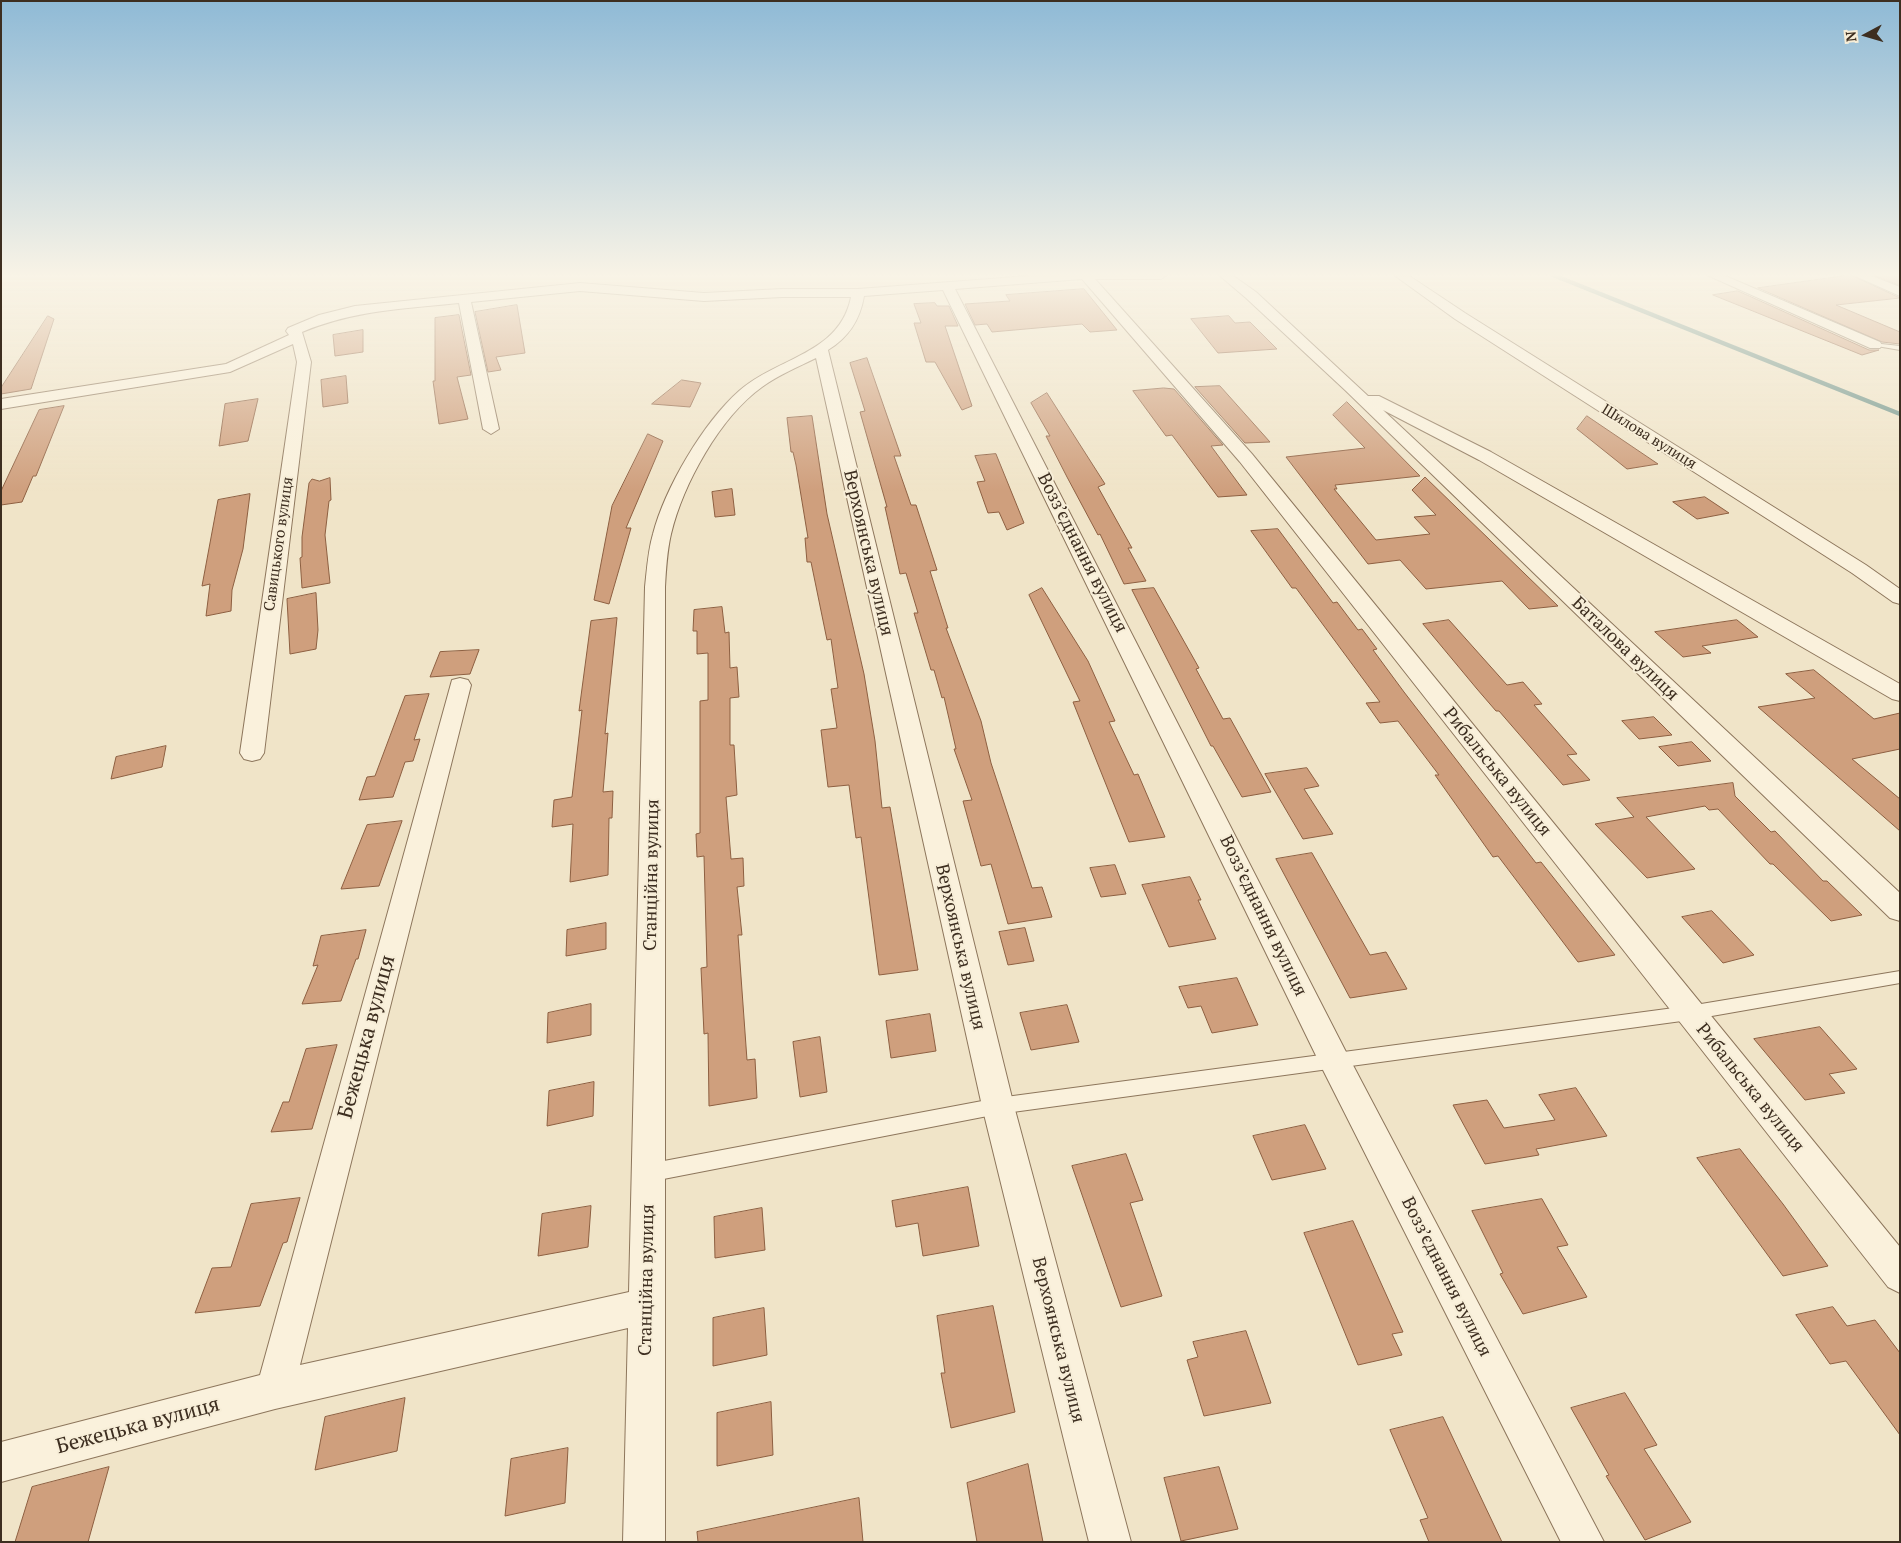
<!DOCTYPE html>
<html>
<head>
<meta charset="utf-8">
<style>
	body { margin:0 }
	#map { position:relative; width:1901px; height:1543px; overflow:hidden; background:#f0e4c8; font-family:"PT Serif",serif }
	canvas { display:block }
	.frame { position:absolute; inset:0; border:2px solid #3d2e20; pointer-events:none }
	.north { position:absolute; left:1841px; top:10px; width:50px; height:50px; -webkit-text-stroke:4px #f7eed8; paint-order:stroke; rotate:264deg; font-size:14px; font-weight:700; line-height:20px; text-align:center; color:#3d2e20 }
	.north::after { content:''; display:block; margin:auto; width:18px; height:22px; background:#3d2e20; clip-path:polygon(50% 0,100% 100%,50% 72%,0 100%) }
</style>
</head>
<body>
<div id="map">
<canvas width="1901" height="1543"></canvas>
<div class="frame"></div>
<div class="north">N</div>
</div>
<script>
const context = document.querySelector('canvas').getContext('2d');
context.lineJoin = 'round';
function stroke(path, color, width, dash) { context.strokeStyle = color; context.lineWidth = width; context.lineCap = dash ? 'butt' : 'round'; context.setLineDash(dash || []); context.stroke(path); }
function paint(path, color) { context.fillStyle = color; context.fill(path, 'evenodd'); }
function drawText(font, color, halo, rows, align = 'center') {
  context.font = font + ' "PT Serif",serif'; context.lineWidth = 4; context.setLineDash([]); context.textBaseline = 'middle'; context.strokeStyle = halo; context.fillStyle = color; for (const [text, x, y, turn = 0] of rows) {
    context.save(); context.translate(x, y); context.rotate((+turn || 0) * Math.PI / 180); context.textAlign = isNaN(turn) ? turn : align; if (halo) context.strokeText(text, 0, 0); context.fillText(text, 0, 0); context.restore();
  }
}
const stream = new Path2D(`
	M1553,275L1900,414`);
const building = new Path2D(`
	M1851,275L1900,298L1836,305L1900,332V344L1882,342L1758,288Z
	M1873,275H1900V285Z
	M1084,289L1117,330L1090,332L1082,324L992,332L987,324L975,325L965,304L1010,301L1006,295Z
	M1738,291L1869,350H1879L1862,355L1713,295Z
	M935,303L937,306H949L958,326H945L972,406L962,410L935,362H926L914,323H921L914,304Z
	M517,305L525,353L496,357L501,370L488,372L475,312Z
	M459,315L471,375L457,377L468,419L439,424L433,381H435V318Z
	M48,316L54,319L31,389L1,394V388Z
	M1229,316L1235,323L1250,322L1277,349L1218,353L1191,319Z
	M363,330V352L335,356L333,335Z
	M867,358L901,456H894L911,505H916L937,570L930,571L948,628H946L981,721L991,763L1032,888L1042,887L1052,917L1008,924L991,864L981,866L963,801L972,800L954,749H956L944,697L942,698L934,670H931L914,613H918L906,573L900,574L885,507H887L860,412L865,411L850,363Z
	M346,376L348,403L323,407L321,380Z
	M682,380L701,383L690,407L652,404Z
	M1220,386L1270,442L1245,443L1195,387Z
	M1164,388L1174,389L1223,445L1211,446L1247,495L1218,497L1172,435L1166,436L1133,391Z
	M1047,393L1105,484L1098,487L1132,548H1128L1146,581L1124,584L1100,534L1098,535L1067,477L1046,436H1050L1031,403Z
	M258,399L248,441L219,446L225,404Z
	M1347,402L1420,476L1335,485L1337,489H1334L1376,540L1430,534L1414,517L1436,515L1412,490L1425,477L1558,606L1529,609L1502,581L1426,589L1400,560L1368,564L1286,457L1365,448L1333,415Z
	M64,406L36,476H33L22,502L1,505V491L39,410Z
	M812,416L827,514L864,674L875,741L882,808L890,807L918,970L879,975L861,837L856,838L849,785L828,787L821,730L837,728L831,689L838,688L831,639L827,640L811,562H807L805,538H808L796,465L793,452H791L787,418Z
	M1587,416L1658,464L1627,469L1577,429Z
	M648,434L663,441L626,528H631L609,604L594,600L612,506Z
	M996,454L1024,523L1007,530L999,512L988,513L977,482L985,481L975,456Z
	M330,478L331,500L329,501L325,535L330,583L302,588L300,558L302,557V537L309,483L312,479L319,481Z
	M732,489L735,515L715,517L712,492Z
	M250,494L243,549L232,590L231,611L206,616L210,584L202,586L218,500Z
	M1705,497L1729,513L1697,519L1673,502Z
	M1278,529L1333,603L1337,602L1358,630L1362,629L1377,649L1373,650L1404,692L1536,863L1541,862L1615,955L1578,962L1498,856L1493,857L1435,775H1439L1398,721L1380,723L1366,703L1380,702L1296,588H1292L1251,531Z
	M1042,588L1088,661L1115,721L1109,722L1134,775L1138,774L1165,837L1129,842L1073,702L1080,701L1029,595Z
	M1154,588L1199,668L1196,669L1223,719L1230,718L1271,792L1242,797L1213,746H1211L1132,590Z
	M316,593L318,630L316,649L290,654L287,599Z
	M722,607L725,633L729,632L730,668L737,667L739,697L730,698V745H734L737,795L726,797L731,859L743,858L744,886L737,887L742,935H738L747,1060L755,1059L757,1098L709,1106L708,1033L704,1034L701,968L707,967L704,856L697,857L696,834L700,833V701L708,700V653L697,654V631H693L694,610Z
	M617,618L605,734L608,733L603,792L613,791L612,818H609L608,875L570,882L573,824L552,827L554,800L572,797L582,710L579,711L591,621Z
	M1449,620L1507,685L1523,682L1542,704L1534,705L1577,754L1567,755L1590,780L1563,785L1499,711H1496L1477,689L1423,624Z
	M1737,620L1758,637L1702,646L1711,653L1683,657L1655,632Z
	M479,650L470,674L430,677L440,652Z
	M1814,670L1874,719L1900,713V749L1852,759L1900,799V831L1758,707L1815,698L1786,674Z
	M429,694L414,740L420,739L413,761L405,762L393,797L359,800L367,777L375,776L405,696Z
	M1654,717L1672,735L1639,739L1622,721Z
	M1692,742L1711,761L1678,766L1659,747Z
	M166,746L162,767L111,779L116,757Z
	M1307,768L1319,786L1304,789L1333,834L1303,839L1265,774Z
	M1733,783L1735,796L1771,832L1775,831L1823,881H1827L1862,915L1831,921L1773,864H1770L1718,809L1709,810L1705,806L1646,817L1695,869L1647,878L1595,824L1634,817L1617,798Z
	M402,821L379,886L341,889L367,825Z
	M1312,853L1370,955L1386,952L1407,989L1350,998L1276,859Z
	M1115,865L1126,894L1101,897L1090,868Z
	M1190,877L1201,900H1198L1216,939L1169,947L1142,885Z
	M1712,911L1754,955L1723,963L1682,917Z
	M606,923V949L566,956L567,930Z
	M1025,928L1034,961L1008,965L999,932Z
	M366,930L358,959H356L341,1001L302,1004L318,965L313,966L321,936Z
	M1237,978L1258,1025L1212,1033L1201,1006L1188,1008L1179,987Z
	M591,1004V1035L547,1043L548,1013Z
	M1067,1005L1079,1042L1031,1050L1020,1013Z
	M930,1014L936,1051L891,1058L886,1021Z
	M1820,1027L1857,1069L1829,1074L1845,1093L1805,1100L1754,1039Z
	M820,1037L827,1092L800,1097L793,1042Z
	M337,1045L312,1129L271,1132L283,1102H289L306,1049Z
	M594,1082L593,1116L547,1126L549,1091Z
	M1576,1088L1607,1136L1536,1149L1539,1155L1485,1164L1453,1105L1487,1100L1504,1128L1555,1120L1539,1095Z
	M1305,1125L1326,1169L1272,1180L1253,1136Z
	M1740,1149L1783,1204L1828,1266L1783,1276L1697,1158Z
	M1126,1154L1143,1200L1130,1203L1162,1296L1121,1307L1072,1166Z
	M968,1187L979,1246L923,1256L918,1223L896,1227L892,1201Z
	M300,1198L287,1242L283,1243L260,1306L195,1313L212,1268L231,1267L251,1204Z
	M1542,1199L1568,1245L1557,1247L1587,1297L1523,1314L1500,1274L1503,1273L1472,1211Z
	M591,1206L588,1247L538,1256L542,1214Z
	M762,1208L765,1250L715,1258L714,1217Z
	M1353,1221L1403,1332L1392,1334L1402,1355L1358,1365L1304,1233Z
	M993,1306L1015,1412L951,1428L941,1373H945L937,1316Z
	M1833,1307L1847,1326L1875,1320L1900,1353V1435L1846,1361L1830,1364L1796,1315Z
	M764,1308L767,1355L713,1366V1318Z
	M1246,1331L1271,1403L1204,1416L1187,1360L1198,1357L1193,1342Z
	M1625,1393L1657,1445L1644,1449L1691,1522L1645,1540L1606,1476L1609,1475L1571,1408Z
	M405,1398L397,1451L315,1470L325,1417Z
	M771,1402L773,1455L717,1466V1413Z
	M1443,1417L1483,1502L1502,1542H1429L1420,1520L1428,1518L1390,1430Z
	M568,1448L565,1503L505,1516L511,1459Z
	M1028,1464L1043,1542H977L967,1483Z
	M109,1467L88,1542H15L32,1487Z
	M1219,1467L1238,1529L1181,1541L1164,1478Z
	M859,1498L863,1542H698L697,1532Z`);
const lane = new Path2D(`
	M1872,343L1900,346V350L1871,345Z
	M1900,971V983L1689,1020L998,1114L648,1182L642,1179L639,1173L642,1167L648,1164L998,1098L1689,1006Z`);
const street = new Path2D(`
	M1042,275H1167L1161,279H1095L1252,454L1900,1247V1293L1888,1287L1240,462L1082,279L955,289L1345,1050L1604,1542H1561L1323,1070L943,290L864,296C860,320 849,337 828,350L1014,1106L1131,1542H1089L982,1106L816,358C798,367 778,375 762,387C720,417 683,484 671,534C667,551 666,569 665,587V1542H623L628,1328L275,1409L1,1482V1442L260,1375L452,680L460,678L468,680L471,685L300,1365L629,1292L645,587C647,569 648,551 653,534C665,488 703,423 739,391C778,357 840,354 851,297H782L704,301L580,291L471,302L499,429L491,434L483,429L459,303C403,309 354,310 302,332L311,362L264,753L260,759L252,761L244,759L240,753L297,362L293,344L230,372L1,409V399L226,364L289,335L286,331L288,328L319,315L355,306L580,283L704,293L782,289H858Z
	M1219,275H1232L1256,292L1368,396H1379L1491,452L1900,684V701L1892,699L1479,460L1383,410L1900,893V921L1890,918L1345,390L1246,298Z
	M1394,275H1408L1465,313L1866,565L1900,589V604L1893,602L1852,573L1455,319Z
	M1707,275H1723L1880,342L1882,345L1880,348H1870Z
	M1853,275H1869L1900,287V296Z`);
const farStreetnames = [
	["Шилова вулиця",1649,437,32],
	["Савицького вулиця",279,544,-82]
];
const streetNames = [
	["Верхоянська вулиця",868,553,77],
	["Возз’єднання вулиця",1082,553,63],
	["Баталова вулиця",1625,649,44],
	["Рибальська вулиця",1497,772,51],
	["Станційна вулиця",652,875,-89],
	["Возз’єднання вулиця",1263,916,64],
	["Верхоянська вулиця",960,947,77],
	["Рибальська вулиця",1750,1088,51],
	["Возз’єднання вулиця",1446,1277,63],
	["Станційна вулиця",647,1280,-89],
	["Верхоянська вулиця",1058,1340,76]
];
const nearStreetnames = [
	["Бежецька вулиця",367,1037,-75],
	["Бежецька вулиця",138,1426,-15]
];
stroke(stream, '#6f938a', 4.5);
paint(building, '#cf9f7d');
stroke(building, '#8d5f41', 1);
stroke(lane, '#8d765c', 2);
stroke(street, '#8d765c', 2);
paint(lane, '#faf1dc');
paint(street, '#faf1dc');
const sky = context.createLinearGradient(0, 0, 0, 491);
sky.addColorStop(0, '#8fbad6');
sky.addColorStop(0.56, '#f8f3e6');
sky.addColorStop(1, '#f8f3e600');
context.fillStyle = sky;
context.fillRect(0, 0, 1901, 491);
drawText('15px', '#3d2e20', '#f7eed8', farStreetnames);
drawText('18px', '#3d2e20', '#f7eed8', streetNames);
drawText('21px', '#3d2e20', '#f7eed8', nearStreetnames);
</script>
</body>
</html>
